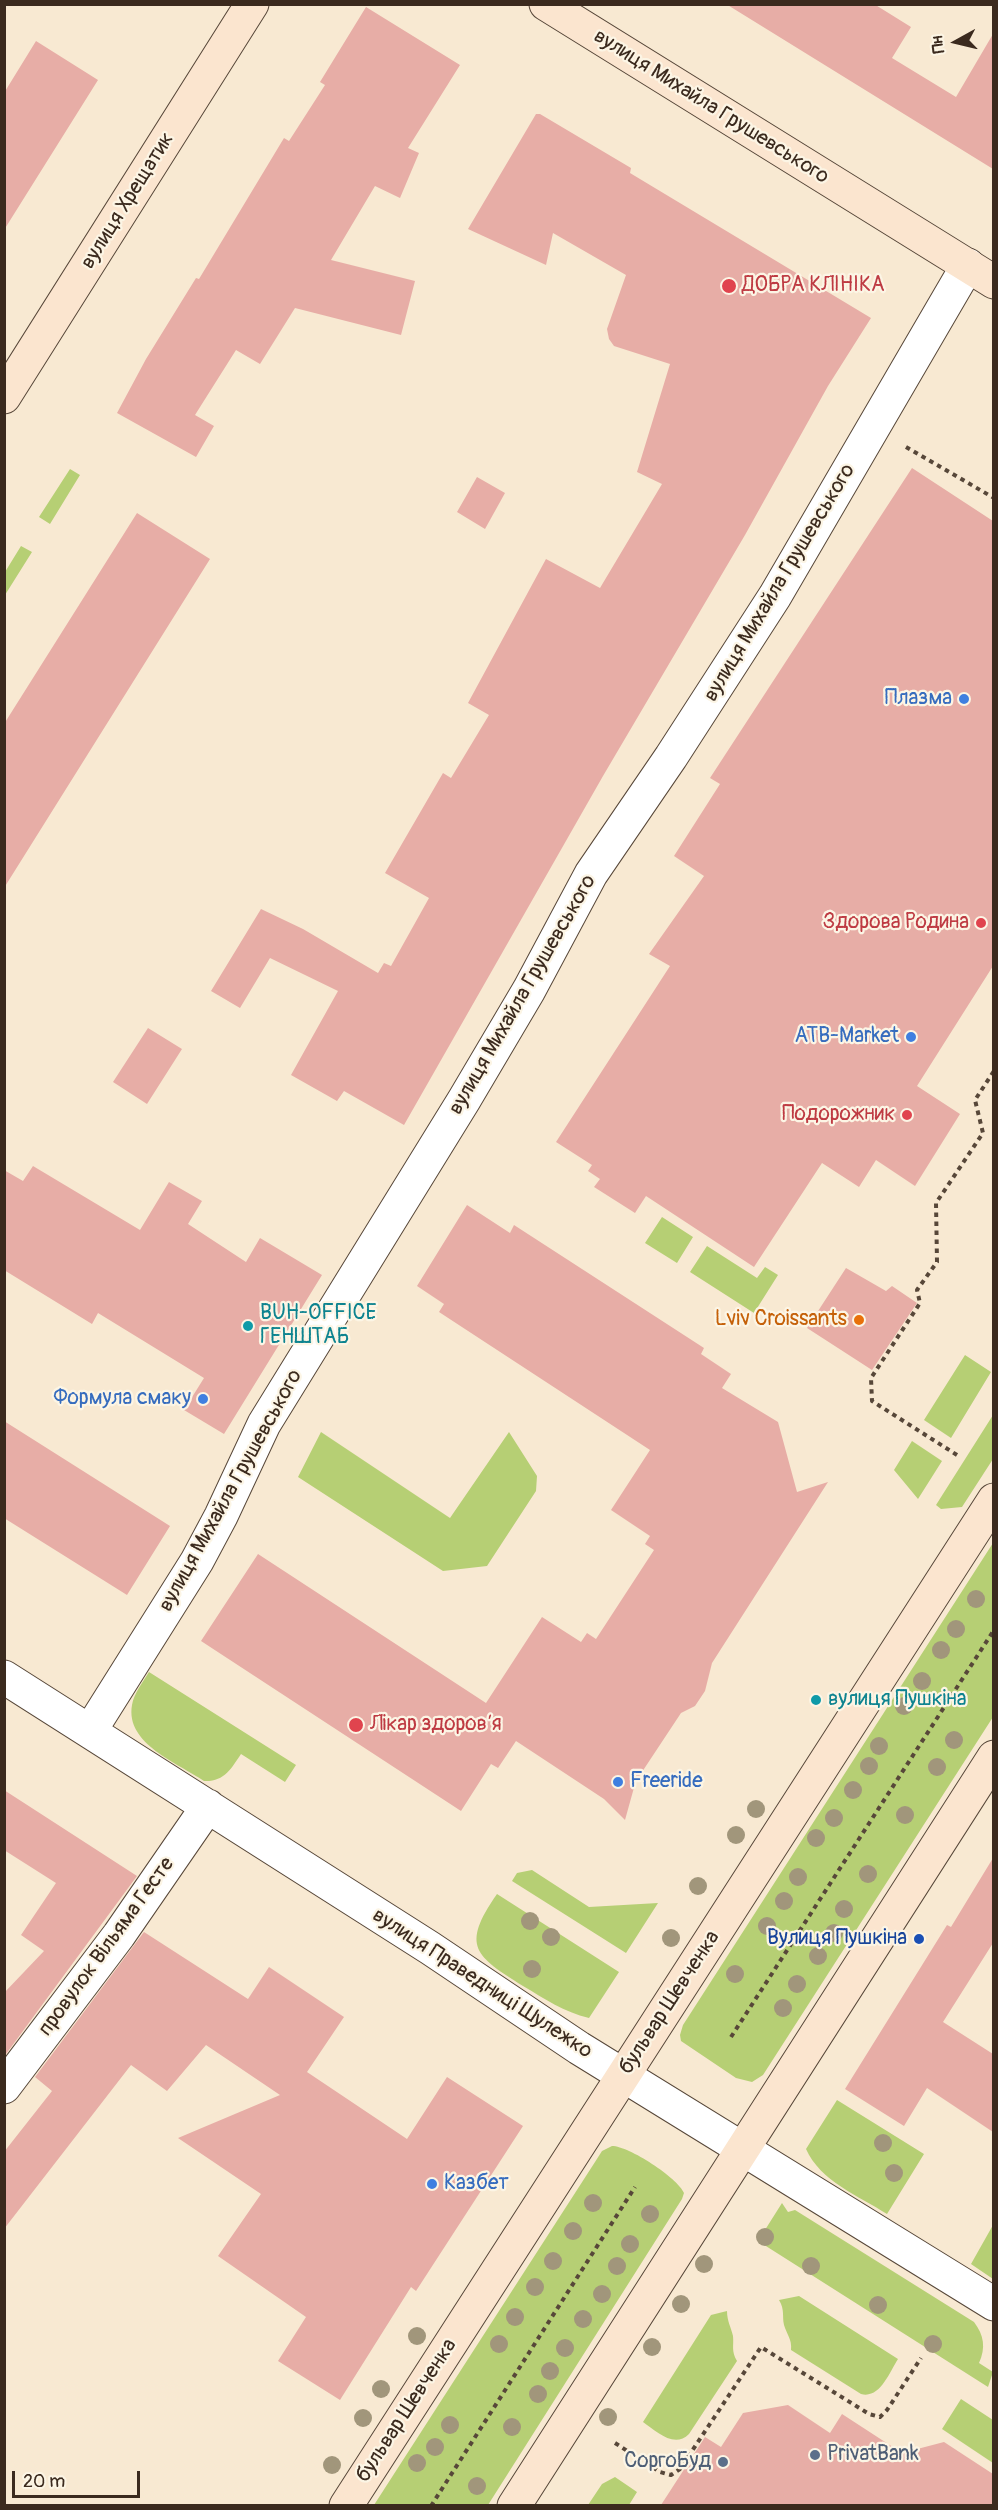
<!DOCTYPE html>
<html>
<head>
<meta charset="utf-8">
<style>
	body { margin:0 }
	#map { position:relative; width:998px; height:2510px; overflow:hidden; background:#f8e9d2; font-family:Pangolin,sans-serif }
	canvas { display:block }
	.frame { position:absolute; inset:0; border:6px solid #3b2a1e; pointer-events:none }
	.north { position:absolute; left:926px; top:12px; width:60px; height:60px; -webkit-text-stroke:4px #fcf5e5; paint-order:stroke; rotate:262deg; font-size:16px; font-weight:700; line-height:24px; text-align:center; color:#3b2a1e }
	.north::after { content:''; display:block; margin:auto; width:21px; height:27px; background:#3b2a1e; clip-path:polygon(50% 0,100% 100%,50% 72%,0 100%) }
	.scale { position:absolute; left:12px; top:2471px; width:128px; height:27px; box-sizing:border-box; border:3px solid #3b2a1e; border-top:0; padding-left:8px; font-size:18px; line-height:21px; white-space:nowrap; color:#3b2a1e; -webkit-text-stroke:4px #fcf5e5; paint-order:stroke }
</style>
</head>
<body>
<div id="map">
<canvas width="998" height="2510"></canvas>
<div class="frame"></div>
<div class="north">Пн</div>
<div class="scale">20 m</div>
</div>
<script>
const context = document.querySelector('canvas').getContext('2d');
context.lineJoin = 'round';
function paint(path, color) { context.fillStyle = color; context.fill(path, 'evenodd'); }
function stroke(path, color, width, dash) { context.strokeStyle = color; context.lineWidth = width; context.lineCap = dash ? 'butt' : 'round'; context.setLineDash(dash || []); context.stroke(path); }
function drawText(font, color, halo, rows, align = 'center') {
  context.font = font + ' Pangolin,sans-serif'; context.lineWidth = 4.5; context.setLineDash([]); context.textBaseline = 'middle'; context.strokeStyle = halo; context.fillStyle = color; for (const [text, x, y, turn = 0] of rows) {
    context.save(); context.translate(x, y); context.rotate((+turn || 0) * Math.PI / 180); context.textAlign = isNaN(turn) ? turn : align; if (halo) context.strokeText(text, 0, 0); context.fillText(text, 0, 0); context.restore();
  }
}
const green = new Path2D(`
	M70,469L80,475L50,524L39,517Z
	M21,546L32,552L5,595V572Z
	M662,1217L693,1237L677,1263L645,1243Z
	M707,1246L757,1278L765,1267L778,1275L754,1313L690,1272Z
	M965,1355L991,1372L951,1438L924,1420Z
	M993,1415V1459L962,1507L941,1509L936,1505Z
	M321,1432L450,1518L509,1432L537,1476L536,1491L487,1566L443,1571L298,1477Z
	M912,1441L942,1461L918,1499L894,1470Z
	M993,1543V1717L763,2075L752,2082L736,2078L681,2041L680,2035L683,2025Z
	M149,1672L296,1765L285,1782L241,1754C231,1769 224,1782 204,1781C178,1763 125,1744 132,1705C134,1693 143,1682 149,1672Z
	M532,1870L589,1907L658,1903L626,1953L512,1881L517,1873Z
	M497,1894L619,1972L589,2018C564,2012 545,1999 523,1986C476,1956 460,1947 497,1894Z
	M837,2100L924,2154L887,2214C859,2196 820,2181 806,2149Z
	M612,2146C629,2146 678,2178 684,2193L682,2199L488,2505H374L595,2162L602,2151Z
	M782,2203L788,2212L795,2210L974,2322C984,2335 986,2348 979,2363L993,2372L988,2387L758,2241Z
	M993,2225L994,2278L993,2279L971,2264Z
	M799,2296L898,2359C889,2373 880,2399 861,2394L791,2350C792,2339 787,2335 784,2325C782,2316 785,2310 779,2300Z
	M727,2311C727,2321 731,2327 733,2336C734,2346 731,2351 737,2361L689,2434C674,2449 656,2431 643,2422L711,2315Z
	M961,2399L993,2420V2463L942,2429Z
	M615,2477L637,2492L629,2505H588L602,2484Z`);
const building = new Path2D(`
	M726,4H874L911,27L892,58L956,97L993,34V169Z
	M366,7L460,65L408,148L419,153L400,198L375,186L331,260L415,281L401,335L295,308L260,364L236,350L195,415L214,426L196,457L117,413L146,359L196,278L199,279L284,138L289,141L325,85L320,82Z
	M36,41L98,80L4,230V93Z
	M536,114H540L631,168L630,173L871,318L828,386L745,535L603,776L404,1125L344,1091L337,1101L291,1075L338,991L270,958L240,1008L211,991L261,909L303,929L378,973L384,963L391,966L429,898L385,873L443,773L451,778L489,715L468,703L546,559L600,588L662,484L637,472L670,364L614,346L609,339L607,329L626,275L553,233L546,265L468,229Z
	M912,468L993,521V966L917,1086L960,1114L915,1186L876,1160L859,1187L822,1163L754,1267L646,1196L635,1213L594,1187L600,1179L588,1171L592,1165L556,1142L670,966L649,954L704,876L674,856L720,784L710,778Z
	M477,477L505,493L485,529L457,512Z
	M137,513L210,559L4,888V724Z
	M148,1028L182,1049L147,1104L113,1082Z
	M33,1166L140,1230L169,1182L202,1201L188,1224L246,1262L260,1238L322,1275L224,1434L184,1410L204,1378L98,1313L92,1324L4,1270V1170L23,1181Z
	M467,1205L510,1233L514,1225L704,1348L701,1354L731,1374L722,1388L778,1422L797,1492L828,1482L712,1663L705,1691L695,1706L681,1713L640,1775L635,1784L625,1820L604,1799L516,1741L498,1768L491,1764L461,1811L201,1641L258,1554L486,1703L542,1617L581,1642L587,1633L596,1639L654,1550L645,1544L650,1536L611,1510L650,1450L439,1312L444,1304L417,1286Z
	M846,1268L886,1291L892,1286L917,1303L872,1370L807,1328Z
	M4,1421L170,1526L127,1595L4,1518Z
	M4,1790L137,1876L6,2054L4,1993L44,1951L21,1935L56,1883L4,1850Z
	M993,1858V1943L943,2022L993,2054V2132L927,2088L904,2126L845,2089L947,1925L951,1927Z
	M144,1932L248,1999L269,1967L344,2017L307,2072L407,2139L447,2077L523,2126L416,2291L411,2287L340,2400L278,2361L306,2317L218,2256L261,2194L178,2138L280,2095L206,2045L167,2091L131,2065L4,2229V2152L52,2091L35,2077Z
	M788,2405L830,2433L842,2414L902,2453L944,2442L993,2474V2505H661L705,2437L721,2447L743,2413Z`);
const path = new Path2D(`
	M906,447L994,498
	M957,1455L872,1401L871,1378L920,1303L917,1290L937,1262L936,1203L983,1133L975,1100L994,1071
	M731,2037L994,1630
	M615,2443L660,2472L671,2475L680,2469L761,2347L869,2414L880,2417L887,2410L921,2358
	M431,2506L635,2187`);
const street = new Path2D(`
	M4,1677L430,1948L579,2048L994,2304
	M90,1731L197,1561L221,1516L264,1424L464,1100L529,990L591,874L671,757L775,596L968,265
	M4,2087L119,1935L208,1806`);
const secondary = new Path2D(`
	M546,4L994,282
	M4,397L252,4
	M346,2506L994,1500
	M514,2506L994,1757`);
const trees = [
	[976,1599],
	[956,1629],
	[941,1650],
	[922,1681],
	[904,1706],
	[954,1740],
	[879,1746],
	[869,1766],
	[937,1767],
	[853,1790],
	[756,1809],
	[905,1815],
	[834,1818],
	[736,1835],
	[816,1838],
	[868,1874],
	[798,1877],
	[698,1886],
	[784,1901],
	[844,1909],
	[530,1921],
	[767,1926],
	[834,1933],
	[551,1937],
	[671,1938],
	[818,1956],
	[532,1969],
	[735,1974],
	[797,1984],
	[783,2008],
	[883,2143],
	[894,2173],
	[593,2203],
	[650,2214],
	[573,2231],
	[765,2237],
	[630,2244],
	[553,2261],
	[704,2264],
	[617,2266],
	[811,2266],
	[535,2287],
	[602,2294],
	[681,2304],
	[878,2305],
	[515,2317],
	[583,2319],
	[417,2336],
	[499,2344],
	[933,2344],
	[652,2347],
	[565,2348],
	[550,2371],
	[381,2389],
	[538,2394],
	[608,2417],
	[363,2418],
	[450,2425],
	[512,2427],
	[435,2447],
	[417,2463],
	[332,2465],
	[477,2486]
];
const markers = [
	[729,286,8,"#e0444e"],
	[964,699,6,"#3f7fe0"],
	[981,923,6,"#e0444e"],
	[911,1037,6,"#3f7fe0"],
	[907,1115,6,"#e0444e"],
	[859,1320,6,"#e8710a"],
	[248,1326,6,"#0f9aa8"],
	[203,1399,6,"#3f7fe0"],
	[816,1700,6,"#0f9aa8"],
	[356,1725,8,"#e0444e"],
	[618,1782,6,"#3f7fe0"],
	[919,1939,6,"#1a4fb4"],
	[432,2184,6,"#3f7fe0"],
	[815,2455,6,"#5c6f8a"],
	[723,2462,6,"#5c6f8a"]
];
const streetNames = [
	["вулиця Михайла Грушевського",711,107,32],
	["вулиця Хрещатик",128,201,-58],
	["вулиця Михайла Грушевського",780,583,-59],
	["вулиця Михайла Грушевського",523,995,-60],
	["вулиця Михайла Грушевського",231,1491,-61],
	["провулок Вільяма Гесте",107,1947,-54],
	["вулиця Праведниці Шулежко",482,1984,33],
	["бульвар Шевченка",670,2003,-57],
	["бульвар Шевченка",407,2411,-57]
];
const healthNames = [
	["ДОБРА КЛІНІКА",742,286],
	["Здорова Родина",969,923,"right"],
	["Подорожник",895,1115,"right"],
	["Лікар здоровʼя",370,1725]
];
const shopNames = [
	["Плазма",952,699],
	["ATB-Market",899,1037],
	["Формула смаку",191,1399],
	["Freeride",630,1782,"left"],
	["Казбет",444,2184,"left"]
];
const cultureNames = [
	["BUH-OFFICE",260,1314],
	["ГЕНШТАБ",260,1338],
	["вулиця Пушкіна",828,1700]
];
const foodNames = [
	["Lviv Croissants",847,1320]
];
const transitNames = [
	["Вулиця Пушкіна",907,1939]
];
const serviceNames = [
	["PrivatBank",827,2455],
	["СоргоБуд",711,2462,"right"]
];
paint(green, '#b6cf74');
paint(building, '#e7ada6');
stroke(street, '#574739', 35);
stroke(secondary, '#574739', 35);
stroke(path, '#574739', 4, [4.5, 4.5]);
stroke(street, '#fff', 33);
stroke(secondary, '#fbe5cf', 33);
context.fillStyle = '#a1967b';
for (const [x, y] of trees) { context.beginPath(); context.arc(x, y, 9, 0, 2 * Math.PI); context.fill(); }
for (const [x, y, r, color] of markers) { const dot = new Path2D(); dot.arc(x, y, r, 0, 2 * Math.PI); context.fillStyle = color; context.fill(dot); stroke(dot, '#fcf5e5', 2); }
drawText('21px', '#3b2a1e', '#fcf5e5', streetNames);
drawText('21px', '#be3a42', '#fcf5e5', healthNames, 'left');
drawText('21px', '#366cbe', '#fcf5e5', shopNames, 'right');
drawText('21px', '#0d838f', '#fcf5e5', cultureNames, 'left');
drawText('21px', '#c56008', '#fcf5e5', foodNames, 'right');
drawText('21px', '#164399', '#fcf5e5', transitNames, 'right');
drawText('21px', '#4e5e75', '#fcf5e5', serviceNames, 'left');
</script>
</body>
</html>
